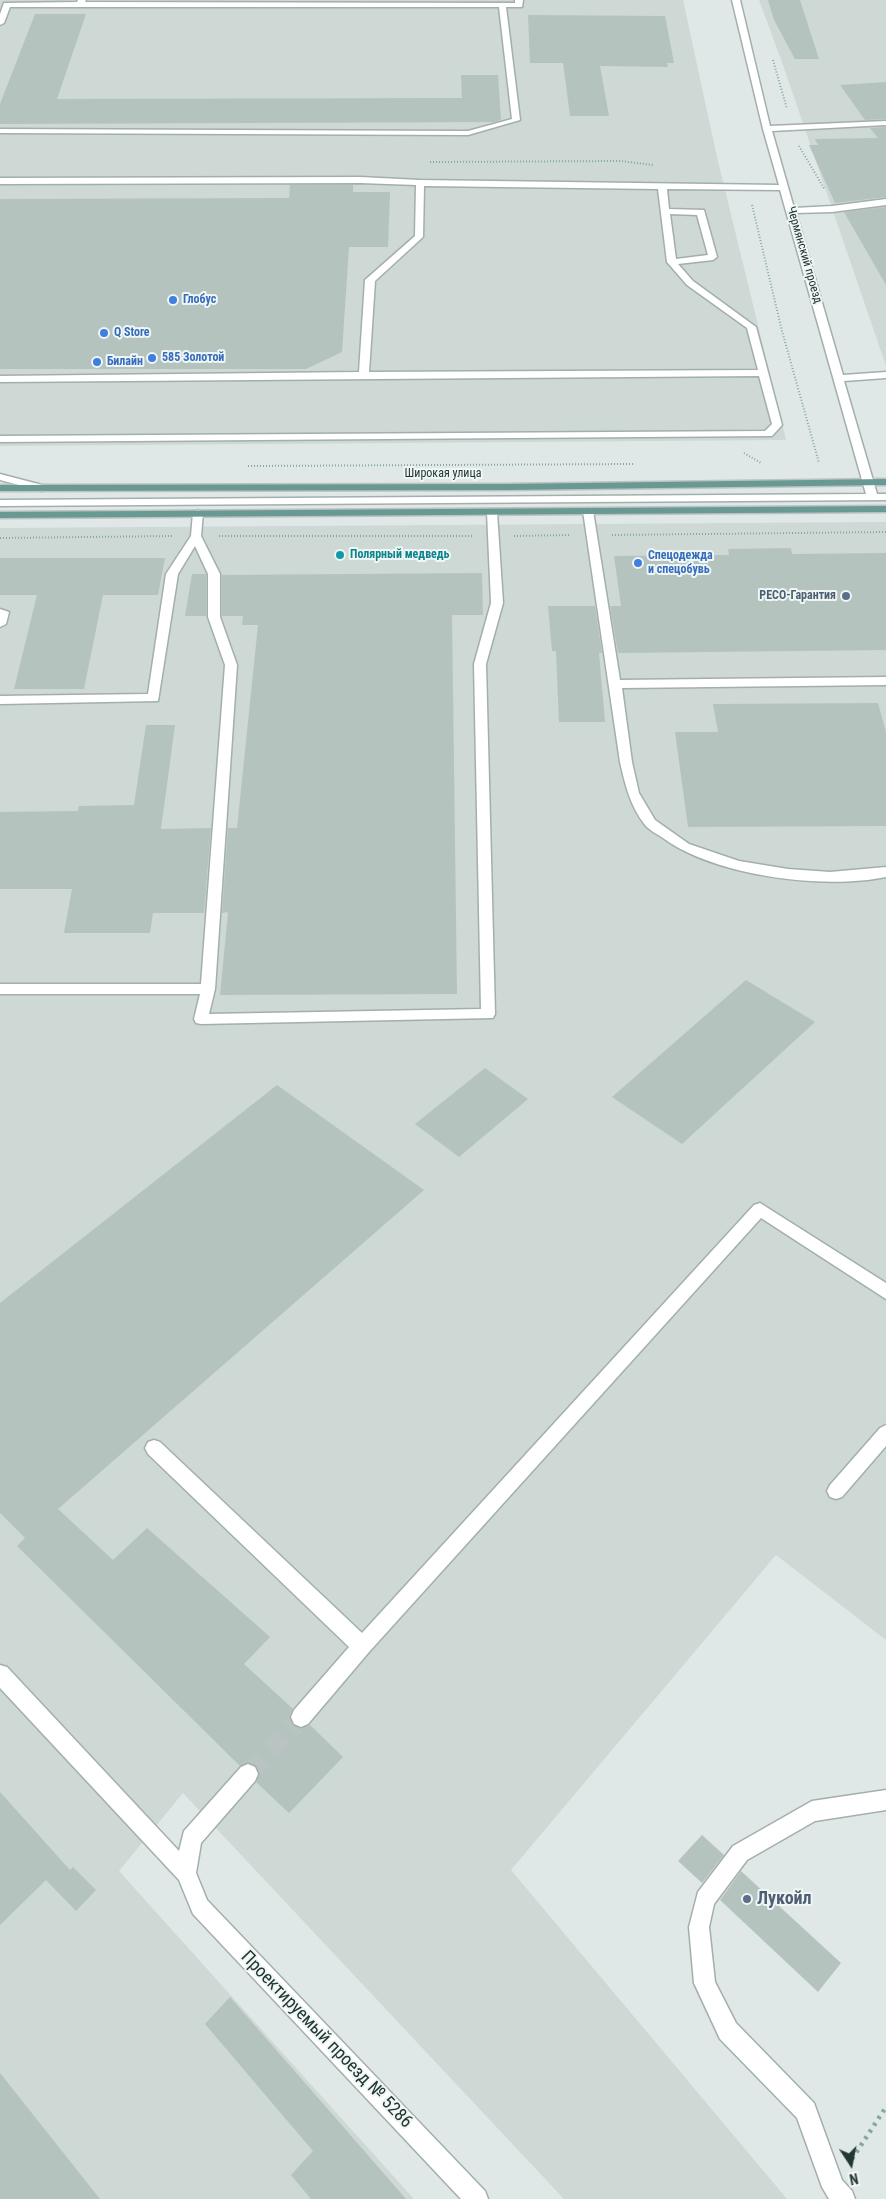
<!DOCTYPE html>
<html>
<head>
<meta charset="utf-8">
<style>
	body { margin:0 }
	#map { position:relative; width:886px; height:2199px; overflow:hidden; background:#dfe8e6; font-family:"Roboto Condensed",sans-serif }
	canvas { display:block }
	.north { position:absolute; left:826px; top:2139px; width:50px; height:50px; -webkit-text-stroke:4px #eff6f3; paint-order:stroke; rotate:169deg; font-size:14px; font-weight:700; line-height:20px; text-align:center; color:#223634 }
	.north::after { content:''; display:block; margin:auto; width:18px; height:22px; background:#223634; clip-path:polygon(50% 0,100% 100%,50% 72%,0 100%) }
</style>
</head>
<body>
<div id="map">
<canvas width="886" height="2199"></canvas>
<div class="north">N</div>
</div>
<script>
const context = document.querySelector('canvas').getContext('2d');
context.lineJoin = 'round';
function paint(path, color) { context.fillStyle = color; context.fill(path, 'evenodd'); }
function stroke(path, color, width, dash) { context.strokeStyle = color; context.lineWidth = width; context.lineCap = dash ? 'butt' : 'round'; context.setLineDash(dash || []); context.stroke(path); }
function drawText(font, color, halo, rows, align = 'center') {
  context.font = font + ' "Roboto Condensed",sans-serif'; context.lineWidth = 4; context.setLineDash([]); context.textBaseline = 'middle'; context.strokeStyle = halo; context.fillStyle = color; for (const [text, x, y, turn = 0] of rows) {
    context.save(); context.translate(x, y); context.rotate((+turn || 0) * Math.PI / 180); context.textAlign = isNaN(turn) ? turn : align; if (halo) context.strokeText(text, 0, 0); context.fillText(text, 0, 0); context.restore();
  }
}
const built = new Path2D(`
	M0,0H683L717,157L786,440L0,446Z
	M759,0H886V366L783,65Z
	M886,522V1640L776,1555L511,1870L787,2199H564L183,1793L119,1871L414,2199H0V528Z`);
const building = new Path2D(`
	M768,0H800L819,59H795L774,20Z
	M35,14H86L57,99L462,98L461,75H498L501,120L494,122L0,124V104Z
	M528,15L665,16L674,63H667L668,67L600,66L609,116H570L563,63H530Z
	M886,82V119L865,120L840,85Z
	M886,127V197L835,203L809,145H818L815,139L878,138L870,128Z
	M290,185H353V192H390L388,247H349L342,352L306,369H0V199L289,198Z
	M886,207V285L844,212Z
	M791,548L792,554L886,553V650L618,653L610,606H621L614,556L729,555L728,549Z
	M0,558H165L158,595H103L84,689H14L37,595H0Z
	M482,573L483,615H452L457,994L220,995L228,912L222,913L228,828H237L258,625H242L243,616H222V575Z
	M192,574H206V616H185Z
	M548,606H595L602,653H599L605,722H559L556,651H552Z
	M878,703L886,732V826L688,827L675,732H718L713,704Z
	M146,725H175L161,829L211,828L204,913H153L150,933H64L72,889H0V812L78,811L79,806L134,805Z
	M746,980L815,1022L682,1144L612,1097Z
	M485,1068L528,1099L459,1157L415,1124Z
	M277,1085L424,1190L58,1509L113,1560L147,1528L270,1637L244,1664L293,1709L289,1718L293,1726L302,1729L310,1725L343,1757L289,1813L256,1782L260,1773L256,1765L247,1762L240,1766L17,1546L25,1538L0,1513V1303Z
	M0,1792L70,1870L73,1867L96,1890L76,1911L46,1880L0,1925Z
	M702,1835L724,1855L702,1883L678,1861Z
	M741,1871L841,1963L818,1992L720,1900Z
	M230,1997L339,2122L406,2199H311L291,2175L313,2151L205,2024Z
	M0,2073L100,2199H0Z`);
const minorTunnel = new Path2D(`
	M248,1774L301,1717`);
const pathFar1 = new Path2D(`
	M773,60L787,109
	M799,146L825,190
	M430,162L621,161L653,165
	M752,205L782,331L819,463
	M744,453L761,463
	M248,466L634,464
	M612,535L886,532
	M219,536H473
	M514,536L570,535
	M0,538L173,536`);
const path = new Path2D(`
	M852,2159L886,2107`);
const minor = new Path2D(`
	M78,0H86L85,2L515,3V0H523L522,7H506L520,120L468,135L0,133V129L468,131L512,119L499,7H10L4,23L0,25V14L4,3L77,2Z
	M732,0H740L770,126L886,121V125L772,131L794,208L832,206L886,199V205L832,212L796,213L843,375L886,372V378L844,381L877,494H886V500L0,506V500L866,494L780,190L667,189L669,209L704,210L717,257L713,260L678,264L693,281L756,327L782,425L772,436L0,442V436L765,431L772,424L759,376L0,382V376L359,372L365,280L415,236L416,185L360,183L0,184V178L360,177L420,180L779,185L763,129ZM424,186L658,189L667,262L687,285L747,328L758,370L369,372L375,281L423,237ZM670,214L697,215L708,255L676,259Z
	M0,474L46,486L47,488L42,491L0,480Z
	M588,508L593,511L620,680L886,677V685L622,688L632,762L639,793L655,820L689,844L739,861L788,869L830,872L886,867V877C824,890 715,876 663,838C657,834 649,830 645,825C630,806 625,784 620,762L583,511Z
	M492,509L497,512L503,603L486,664L495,1014L493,1018L201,1024L196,1023L194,1019L200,994H0V984H201L225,665L208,617V574L195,546L178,574L158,701L0,704V696L148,694L166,574L191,536L193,513L198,510L203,513L201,536L220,574V617L237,665L215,989L209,1014L481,1009L474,664L491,603L487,512Z
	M0,609L9,612L6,624L0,627Z
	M760,1203L886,1283V1299L761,1218L369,1652L308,1724L301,1727L294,1724L291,1717L294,1710L349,1647L148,1454L145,1448L148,1442L154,1440L160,1442L362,1633L754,1205Z
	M886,1425V1446L842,1497L836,1499L830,1497L827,1491L830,1485L880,1428Z
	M0,1665L7,1667L179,1851L184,1831L241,1767L248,1764L255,1767L258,1774L255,1781L201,1843L196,1873L207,1900L485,2191L488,2199H461L193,1914L179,1880L0,1688Z
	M886,1790V1810L815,1821L747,1860L714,1904L709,1927L715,1982L736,2023L814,2103L842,2180L852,2191L855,2199H829L822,2187L797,2118L720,2039L694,1983L689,1927L698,1892L733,1846L812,1801Z`);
const major = new Path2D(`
	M886,479V485L507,490L0,491V485L507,484Z
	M886,506V512L0,518V512Z`);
const markers = [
	[173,300,5,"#3f7fe0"],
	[104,333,5,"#3f7fe0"],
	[152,358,5,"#3f7fe0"],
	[97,362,5,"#3f7fe0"],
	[340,555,5,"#0f9aa8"],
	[638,563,5,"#3f7fe0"],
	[846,596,5,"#5c6f8a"],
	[747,1899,5,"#5c6f8a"]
];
const farStreetnames = [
	["Чермянский проезд",804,255,74],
	["Широкая улица",443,474]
];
const farShopnames = [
	["Глобус",183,300],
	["Q Store",114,333],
	["585 Золотой",162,358],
	["Билайн",107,362],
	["Спецодежда",648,556],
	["и спецобувь",648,570]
];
const farCulturenames = [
	["Полярный медведь",350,555]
];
const farServicenames = [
	["РЕСО-Гарантия",836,596]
];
const nearServicenames = [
	["Лукойл",757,1899]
];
const nearStreetnames = [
	["Проектируемый проезд № 5286",326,2040,46]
];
paint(built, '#ced8d5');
paint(building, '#b5c3bf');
stroke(minorTunnel, '#b9c4c2', 21, [21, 10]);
stroke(minor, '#a3afad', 3);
stroke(major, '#bdc3c2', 3);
stroke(pathFar1, '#84a8a2', 2, [1, 2]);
stroke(path, '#84a8a2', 4.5, [3, 5]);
paint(minor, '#fff');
paint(major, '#699993');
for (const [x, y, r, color] of markers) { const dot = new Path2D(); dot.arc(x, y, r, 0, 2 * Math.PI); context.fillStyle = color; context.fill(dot); stroke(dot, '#eff6f3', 2); }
drawText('12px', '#223634', '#eff6f3', farStreetnames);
drawText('bold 12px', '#366cbe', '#eff6f3', farShopnames, 'left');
drawText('bold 12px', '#0d838f', '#eff6f3', farCulturenames, 'left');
drawText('bold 12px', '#4e5e75', '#eff6f3', farServicenames, 'right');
drawText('bold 18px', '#4e5e75', '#eff6f3', nearServicenames, 'left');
drawText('18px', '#223634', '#eff6f3', nearStreetnames);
</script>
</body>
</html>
